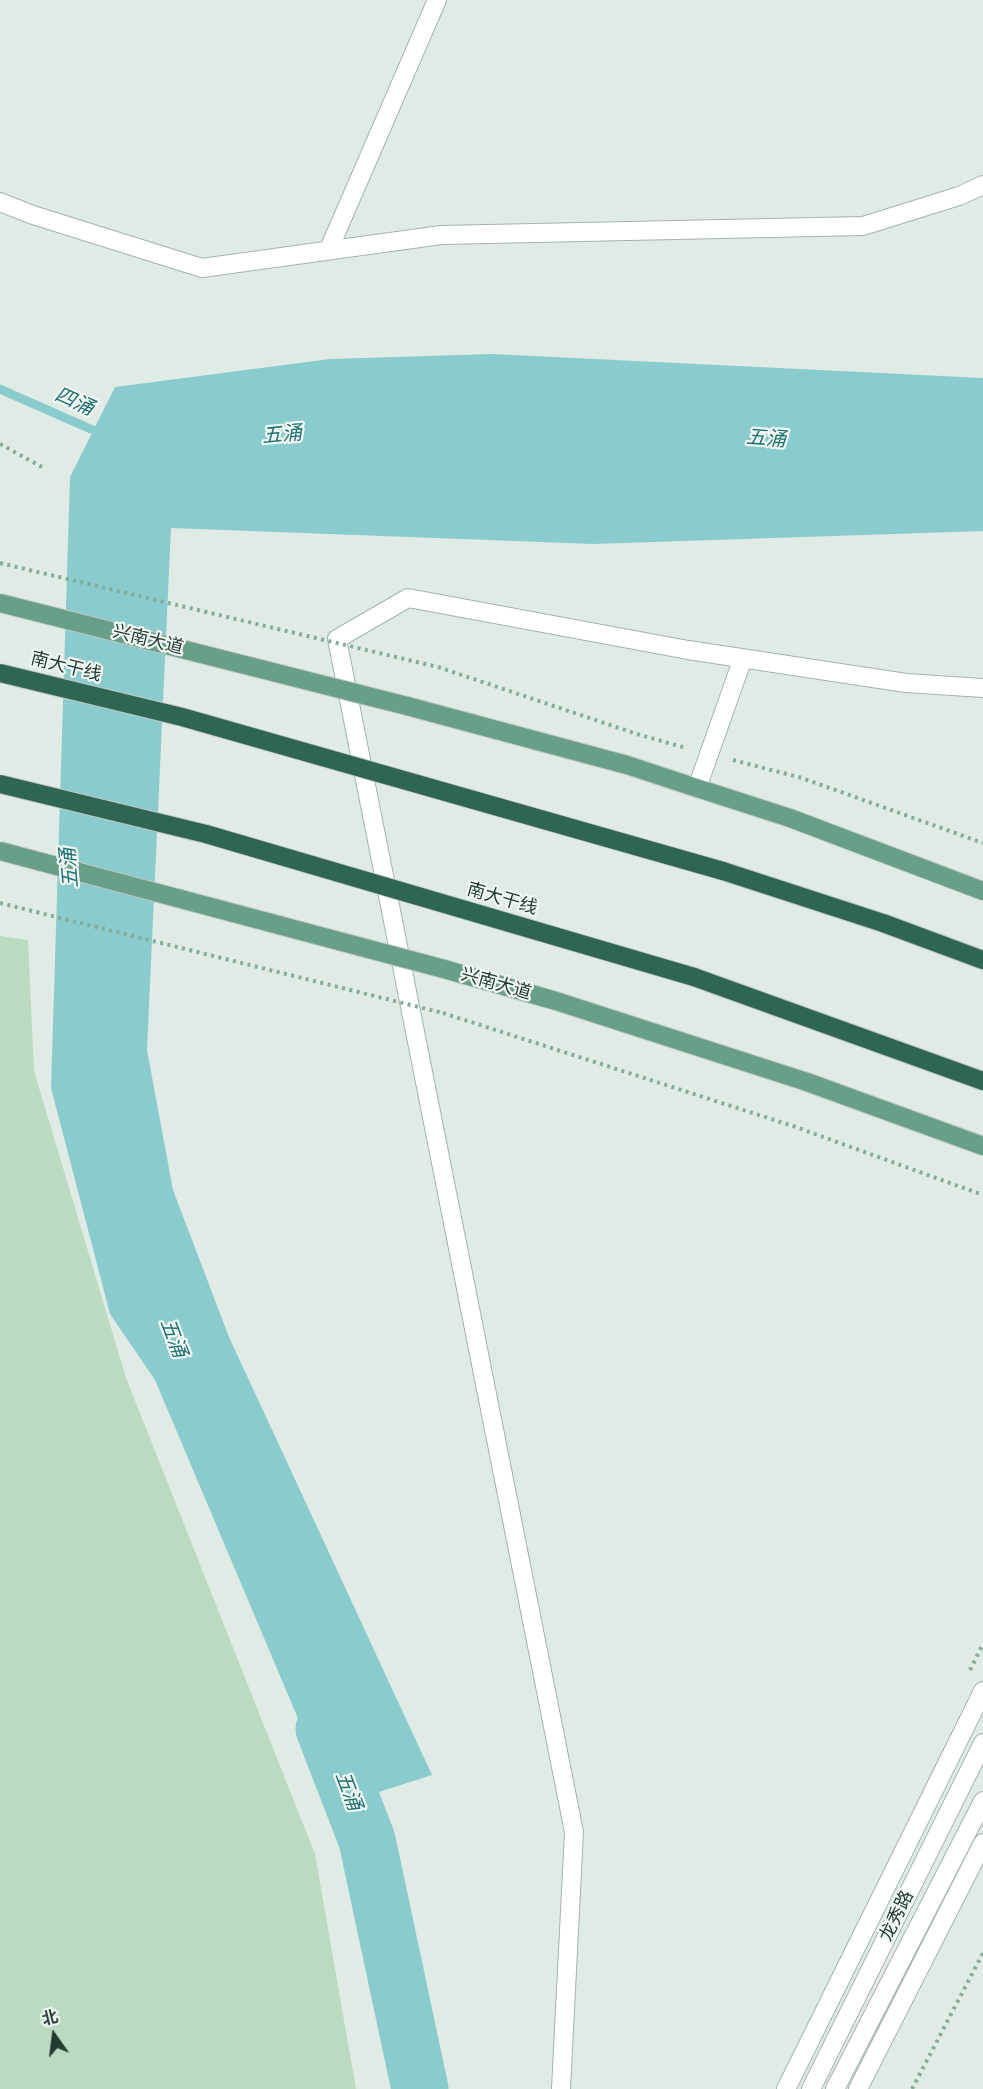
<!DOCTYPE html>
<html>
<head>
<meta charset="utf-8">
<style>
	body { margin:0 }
	#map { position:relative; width:983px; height:2089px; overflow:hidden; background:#e1ebe5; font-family:"PT Sans","Noto Sans SC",sans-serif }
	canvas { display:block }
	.north { position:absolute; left:24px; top:2005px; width:60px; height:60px; -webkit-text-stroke:4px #f1f7f3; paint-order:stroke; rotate:346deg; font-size:16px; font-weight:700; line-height:24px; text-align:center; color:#223b31 }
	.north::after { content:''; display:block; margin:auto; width:21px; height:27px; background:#223b31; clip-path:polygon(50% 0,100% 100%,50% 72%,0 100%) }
</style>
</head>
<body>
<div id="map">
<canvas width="983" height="2089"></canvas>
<div class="north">北</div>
</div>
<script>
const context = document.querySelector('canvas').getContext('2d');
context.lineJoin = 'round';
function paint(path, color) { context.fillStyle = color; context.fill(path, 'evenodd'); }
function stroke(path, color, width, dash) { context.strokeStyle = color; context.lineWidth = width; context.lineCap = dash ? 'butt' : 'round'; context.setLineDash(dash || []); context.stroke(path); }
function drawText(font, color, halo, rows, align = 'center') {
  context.font = font + ' "PT Sans","Noto Sans SC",sans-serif'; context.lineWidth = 4.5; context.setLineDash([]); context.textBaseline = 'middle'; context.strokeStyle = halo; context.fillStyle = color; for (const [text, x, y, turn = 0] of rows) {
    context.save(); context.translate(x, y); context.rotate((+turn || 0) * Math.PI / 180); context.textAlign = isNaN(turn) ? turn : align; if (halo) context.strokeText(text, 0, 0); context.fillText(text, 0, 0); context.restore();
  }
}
const green = new Path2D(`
	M0,936L28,940L34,1071L126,1378L315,1854L356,2089H0Z`);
const water = new Path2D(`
	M493,354L983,378V531L593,544L171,528L147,1050L173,1190L229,1337L432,1775L335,1806L155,1380L110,1314L51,1088L70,477L115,387L330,359Z`);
const stream = new Path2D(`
	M0,389L102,434`);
const river = new Path2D(`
	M324,1729L367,1840L420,2089`);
const path = new Path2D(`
	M0,444L42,467
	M438,667L637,734L686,748
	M733,760L802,778L983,843
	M443,1013L793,1126L983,1195
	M970,1670L983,1644
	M912,2089L983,1953`);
const minor = new Path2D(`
	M0,202L33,215L202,268L441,235L863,226L959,196L983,185
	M329,249L437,0
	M697,788L743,658
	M561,2089L574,1832L337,639L408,598L688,650L906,683L983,688
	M786,2089L983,1691
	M811,2089L983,1743
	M835,2089L983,1801
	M858,2089L983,1843`);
const major = new Path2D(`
	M407,706L627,765L697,788L790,818L983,891
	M444,969L556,1001L807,1082L983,1146`);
const highway = new Path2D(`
	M723,871L883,923L983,960
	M694,977L983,1081`);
const pathBridge = new Path2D(`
	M0,563L438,667
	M0,903L443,1013`);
const majorBridge = new Path2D(`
	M0,603L407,706
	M0,851L444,969`);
const highwayBridge = new Path2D(`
	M0,673L182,717L723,871
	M0,784L206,834L694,977`);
const streetNames = [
	["兴南大道",148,640,14],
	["南大干线",66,667,14],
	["南大干线",502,899,16],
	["兴南大道",496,984,16],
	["龙秀路",897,1916,-64]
];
const waterNames = [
	["四涌",74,402,24],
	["五涌",282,435,-5],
	["五涌",766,439,4],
	["五涌",70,868,-95],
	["五涌",173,1338,69],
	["五涌",348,1791,69]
];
paint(green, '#badbbf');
paint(water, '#8accce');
stroke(stream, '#8accce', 9);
stroke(river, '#8accce', 57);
stroke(minor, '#a4b3ab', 20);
stroke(major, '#c1c8c5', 20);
stroke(highway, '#c1c8c5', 20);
stroke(path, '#82ad9a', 4, [3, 4.5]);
stroke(minor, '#fff', 18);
stroke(major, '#679f89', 18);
stroke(highway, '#2f6653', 18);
stroke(majorBridge, '#c1c8c5', 20, []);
stroke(highwayBridge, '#c1c8c5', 20, []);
stroke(pathBridge, '#82ad9a', 4, [3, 4.5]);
stroke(majorBridge, '#679f89', 18);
stroke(highwayBridge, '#2f6653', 18);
drawText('18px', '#223b31', '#f1f7f3', streetNames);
drawText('italic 20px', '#1e7174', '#f1f7f3', waterNames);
</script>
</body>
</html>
